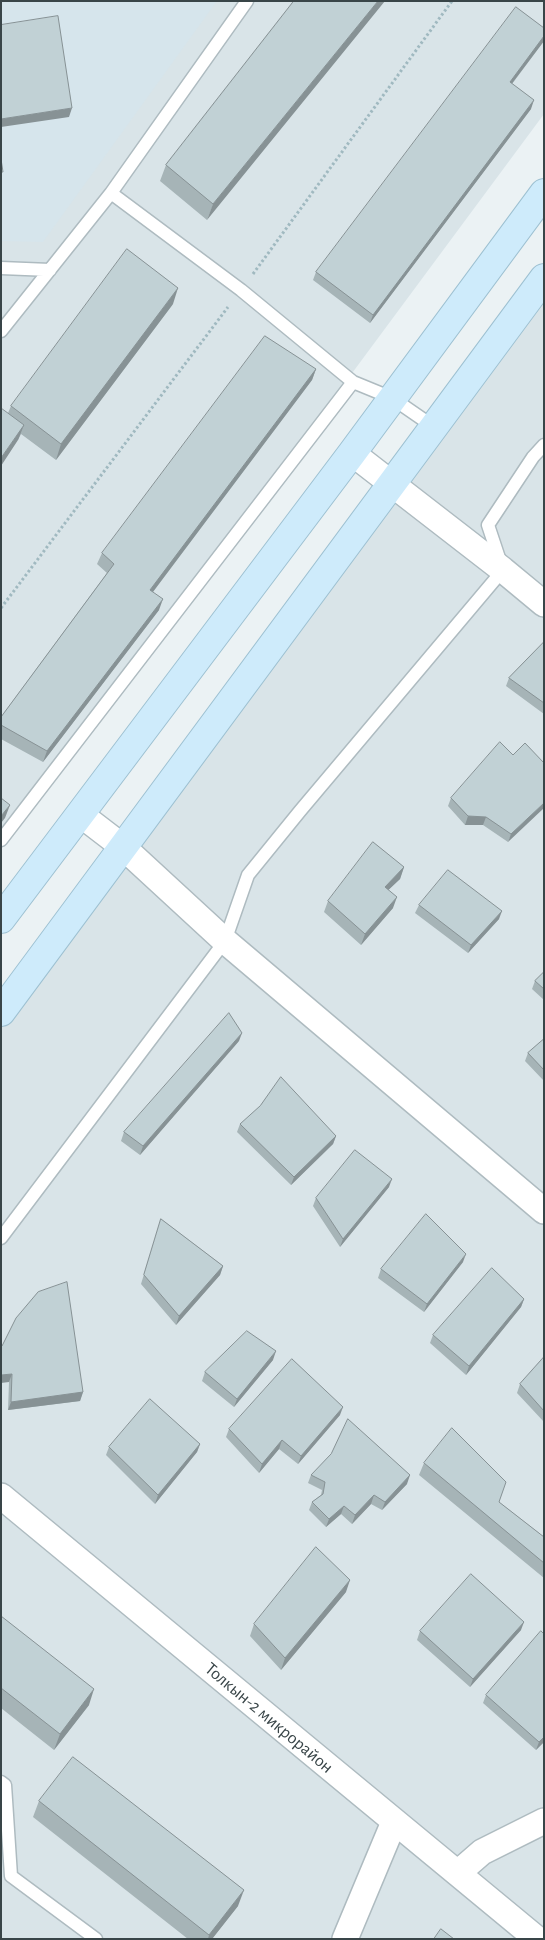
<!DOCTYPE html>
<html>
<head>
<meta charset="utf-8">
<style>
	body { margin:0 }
	#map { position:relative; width:545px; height:1940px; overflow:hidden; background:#ebf2f4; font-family:"Alegreya Sans",sans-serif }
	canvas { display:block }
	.frame { position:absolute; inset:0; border:2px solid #394548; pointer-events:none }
</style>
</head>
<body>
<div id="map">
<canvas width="545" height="1940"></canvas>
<div class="frame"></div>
</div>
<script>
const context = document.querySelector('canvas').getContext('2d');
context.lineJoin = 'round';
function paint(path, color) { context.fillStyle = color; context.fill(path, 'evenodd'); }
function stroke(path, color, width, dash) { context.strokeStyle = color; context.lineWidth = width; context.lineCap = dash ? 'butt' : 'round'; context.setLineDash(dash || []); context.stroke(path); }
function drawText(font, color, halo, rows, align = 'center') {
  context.font = font + ' "Alegreya Sans",sans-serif'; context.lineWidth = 4; context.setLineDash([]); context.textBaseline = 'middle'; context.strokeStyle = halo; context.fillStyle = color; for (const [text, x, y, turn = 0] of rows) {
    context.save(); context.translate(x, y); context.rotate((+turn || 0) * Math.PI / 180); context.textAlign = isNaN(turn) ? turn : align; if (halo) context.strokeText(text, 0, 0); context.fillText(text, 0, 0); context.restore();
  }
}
const residential = new Path2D(`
	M1,1H544V114L1,847Z
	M544,265V1939H1V1014Z`);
const education = new Path2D(`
	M1,1H217L43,242L1,241Z`);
const path = new Path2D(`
	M253,274L452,1
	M1,608L228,307`);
const service = new Path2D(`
	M247,1L111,193L241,290L353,382L392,398L434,427
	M1,268L50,270
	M1,331L111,193
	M1,840L353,382
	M1,1238L225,941L248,875L300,811L503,570L488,525L533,457L544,445
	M1,1782L5,1785L11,1876L96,1939`);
const minor = new Path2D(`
	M352,453L503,570L544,604
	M80,814L123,847L225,941L544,1211
	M1,1496L537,1939
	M459,1872L482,1852L544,1821
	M345,1939L394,1822`);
const secondary = new Path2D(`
	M1,919L352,453L544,193
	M1,1012L544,278`);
const wall = new Path2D(`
	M294,1L207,220L160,181L166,165Z
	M544,28V41L512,84L531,109L370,323L313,280L316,272Z
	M173,304L56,460L21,434L18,440L8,413L11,406Z
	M316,369L312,380L153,592L159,610L43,762L1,739V717L107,573L97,564L102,553Z
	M544,642V714L506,686L509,678Z
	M513,755L544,763L508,842L483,825H465L448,806L451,798Z
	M404,867L400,879L388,890L393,908L361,945L324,912L328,901Z
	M419,905L499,919L468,953L415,913Z
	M544,972V1000L532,989L535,981Z
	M544,1039V1081L525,1061L528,1053Z
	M239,1041L140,1155L121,1141L124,1132Z
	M240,1124L336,1136L333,1144L291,1185L237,1132Z
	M389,1187L340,1247L313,1206L316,1198Z
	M161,1219L223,1266L220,1275L176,1325L141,1284Z
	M463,1262L424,1312L378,1278L381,1269Z
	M524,1299L521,1307L466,1375L430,1343L433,1335Z
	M1,1346L83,1392L80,1401L8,1410L9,1382Z
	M544,1357V1422L517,1393L520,1384Z
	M273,1360L234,1407L202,1381L205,1372Z
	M340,1415L298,1464L279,1449L259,1473L226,1437L229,1429Z
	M200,1444L197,1452L155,1504L106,1455L109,1447Z
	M424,1463L499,1502L544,1537V1578L419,1475Z
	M311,1475L407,1484L382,1510L371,1504L352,1524L341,1514L326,1527L309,1510L312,1502L321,1495L322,1490L308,1483Z
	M346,1592L281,1670L250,1636L254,1624Z
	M1,1616L89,1705L54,1750L1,1708Z
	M521,1630L470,1687L417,1640L420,1631Z
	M486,1695L544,1742L536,1750L483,1703Z
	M39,1801L238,1906L212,1939H188L33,1817Z`);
const shadedWall = new Path2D(`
	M378,1H385L207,220L213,204Z
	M544,36V41L507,90L510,82Z
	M534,100L531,109L370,323L373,315Z
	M72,108L69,117L1,127V119Z
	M178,288L173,304L56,460L61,444Z
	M316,369L312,380L146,601L150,590Z
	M24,425L18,440L1,466V458Z
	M163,599L159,610L43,762L47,751Z
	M544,803V808L508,842L511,834Z
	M10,805L5,818L1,823V816Z
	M468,816L486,817L483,825H465Z
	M404,867L400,879L380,898L385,887Z
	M397,897L393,908L361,945L365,934Z
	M502,911L499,919L468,953L471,945Z
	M242,1033L239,1041L140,1155L143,1146Z
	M336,1136L333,1144L291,1185L294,1177Z
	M392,1179L389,1187L340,1247L343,1239Z
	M466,1254L463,1262L424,1312L427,1304Z
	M223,1266L220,1275L176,1325L179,1316Z
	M524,1299L521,1307L466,1375L469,1366Z
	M276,1351L273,1360L234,1407L237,1399Z
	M12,1374L9,1382L1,1383V1375Z
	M83,1392L80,1401L8,1410L11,1402Z
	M343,1407L340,1415L298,1464L301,1456Z
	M282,1440L279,1449L259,1473L262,1464Z
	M200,1444L197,1452L155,1504L158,1495Z
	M410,1475L407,1484L382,1510L385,1502Z
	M374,1495L371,1504L352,1524L355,1515Z
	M344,1506L341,1514L326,1527L329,1519Z
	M350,1580L346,1592L281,1670L285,1658Z
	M524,1622L521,1630L470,1687L473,1679Z
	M94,1689L89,1705L54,1750L60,1734Z
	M544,1737V1742L536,1750L539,1742Z
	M244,1890L238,1906L212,1939H208L209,1935Z`);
const building = new Path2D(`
	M294,1H378L213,204L166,165Z
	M516,7L544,28V36L510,82L534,100L373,315L316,272Z
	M58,16L72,108L1,119V25Z
	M1,159L3,172H1Z
	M127,249L178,288L61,444L11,406Z
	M265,336L316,369L150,590L163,599L47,751L1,725V717L114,564L102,553Z
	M1,408L24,425L1,458Z
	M544,642V703L509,678Z
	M500,742L513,755L525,743L544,763V803L511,834L486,817L468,816L451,798Z
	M1,798L10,805L1,816Z
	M373,842L404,867L385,887L397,897L365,934L328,901Z
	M448,870L502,911L471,945L419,905Z
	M544,972V989L535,981Z
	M229,1013L242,1033L143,1146L124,1132Z
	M544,1039V1070L528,1053Z
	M281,1077L336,1136L294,1177L240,1124L260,1106Z
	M355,1150L392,1179L343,1239L316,1198Z
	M426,1214L466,1254L427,1304L381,1269Z
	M161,1219L223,1266L179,1316L144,1275Z
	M492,1268L524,1299L469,1366L433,1335Z
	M67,1282L83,1392L11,1402L12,1374L1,1375V1346H2L16,1318L38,1292Z
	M247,1331L276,1351L237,1399L205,1372Z
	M544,1357V1411L520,1384Z
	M292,1359L343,1407L301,1456L282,1440L262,1464L229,1429Z
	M150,1399L200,1444L158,1495L109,1447Z
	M348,1419L410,1475L385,1502L374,1495L355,1515L344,1506L329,1519L312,1502L323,1494L325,1482L311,1475L331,1454Z
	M452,1428L506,1482L499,1502L544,1537V1563L424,1463Z
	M316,1547L350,1580L285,1658L254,1624Z
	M471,1574L524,1622L473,1679L420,1631Z
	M1,1616L94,1689L60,1734L1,1688Z
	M541,1631L544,1634V1737L539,1742L486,1695Z
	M73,1757L244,1890L209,1935L39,1801Z
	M441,1929L454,1939H434Z`);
const streetNames = [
	["Толкын-2 микрорайон",269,1718,40]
];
paint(residential, '#d9e4e8');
paint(education, '#d6e5ec');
stroke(service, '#aebbc0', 15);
stroke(minor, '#aebbc0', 28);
stroke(secondary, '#9dc0d1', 30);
stroke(path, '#a0b9c0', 3, [2.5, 2.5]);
stroke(service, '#fff', 12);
stroke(minor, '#fff', 25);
stroke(secondary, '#ceebfb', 28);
paint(wall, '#a6b4b7');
paint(shadedWall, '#879295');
paint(building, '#c1d1d5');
stroke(building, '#879295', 1);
drawText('18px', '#394548', '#fff', streetNames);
</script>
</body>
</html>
